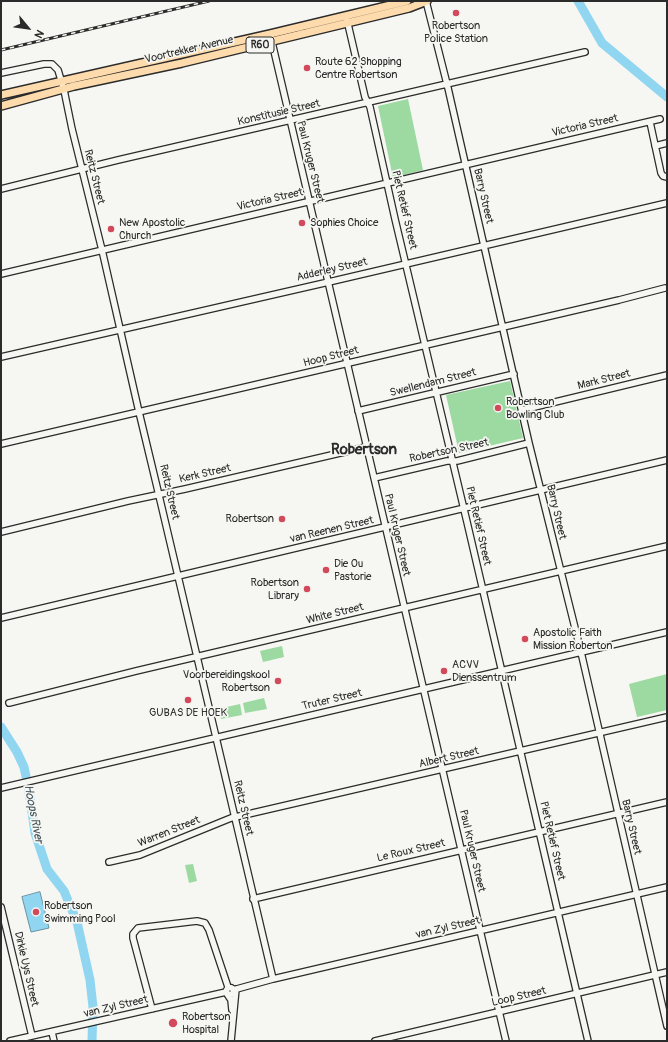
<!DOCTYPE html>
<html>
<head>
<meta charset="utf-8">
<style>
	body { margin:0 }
	#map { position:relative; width:668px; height:1042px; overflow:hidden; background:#f6f6f2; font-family:Pangolin,sans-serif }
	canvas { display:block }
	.frame { position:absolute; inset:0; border:2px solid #2b2b2b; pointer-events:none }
	.north { position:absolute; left:8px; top:8px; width:40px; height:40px; -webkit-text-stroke:3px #f6f6f2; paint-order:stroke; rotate:119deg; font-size:11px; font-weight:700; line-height:16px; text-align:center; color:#2b2b2b }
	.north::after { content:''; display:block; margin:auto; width:14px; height:18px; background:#2b2b2b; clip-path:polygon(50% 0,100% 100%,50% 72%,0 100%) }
</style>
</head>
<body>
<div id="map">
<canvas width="668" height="1042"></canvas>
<div class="frame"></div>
<div class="north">N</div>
</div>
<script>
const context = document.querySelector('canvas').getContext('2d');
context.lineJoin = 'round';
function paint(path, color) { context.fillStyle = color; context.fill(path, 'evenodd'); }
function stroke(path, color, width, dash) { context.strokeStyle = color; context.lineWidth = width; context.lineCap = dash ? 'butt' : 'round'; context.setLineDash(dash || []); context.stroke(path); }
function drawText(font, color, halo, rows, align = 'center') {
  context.font = font + ' Pangolin,sans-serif'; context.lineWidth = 3.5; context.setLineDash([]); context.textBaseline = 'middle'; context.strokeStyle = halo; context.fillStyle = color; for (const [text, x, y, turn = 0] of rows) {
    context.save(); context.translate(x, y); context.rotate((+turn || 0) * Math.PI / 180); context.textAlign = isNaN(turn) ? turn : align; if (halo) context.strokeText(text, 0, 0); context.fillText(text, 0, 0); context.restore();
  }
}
const green = new Path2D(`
	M408,99L423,170L393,178L378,106Z
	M510,381L523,438L459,453L446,395Z
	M282,646L284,657L263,662L260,651Z
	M667,674V710L637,717L629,684Z
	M264,698L267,709L245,713L243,703Z
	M240,704L242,715L221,719L218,709Z
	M193,864L197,881L189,883L185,865Z`);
const water = new Path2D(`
	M40,892L49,928L31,932L22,897Z`);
const river = new Path2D(`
	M578,1L602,43L667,97
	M1,727L17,752L24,767L29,791L35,833L47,869L64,891L77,922L90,980L93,1007L92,1041`);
const minor = new Path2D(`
	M426,1L448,88L529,443L581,652L667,1026
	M347,20L365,97L370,107L395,219L467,522L588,1041
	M271,38L506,1041
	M1,73L44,64H52L58,70L64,90L72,129L102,250L139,412L157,487L273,979
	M650,122L661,173L663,176L667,177
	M655,146L667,143
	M1,189L118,160L585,52
	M1,274L660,119
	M1,357L333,281L667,203
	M522,410L667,375
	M358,411L514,374
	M1,444L619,300L665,288
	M374,478L447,461H457L529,443
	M1,532L128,501L185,489L366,447
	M1,618L667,460
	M9,703L136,671L667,546
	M1,788L667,632
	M109,862L140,855L231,818L667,717
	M253,899L667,802
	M1,907L32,1036
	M226.5 991a3.5 3.5 0 1 1 7 0a3.5 3.5 0 1 1-7 0Z
	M233,990L273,979L667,887
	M227,994L231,1000L232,1010
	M152,1009L133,938V934L138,928L197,921L205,923L209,930L228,987
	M52,1032L54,1041
	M10,1041L226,992
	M231,1041L236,989
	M375,1041L667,972`);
const major = new Path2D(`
	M1,95L270,34L407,1
	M1,106L74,86L182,63L409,8L427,1`);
const rail = new Path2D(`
	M1,50L209,1`);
const markers = [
	[456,13,4,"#d1495b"],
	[307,68,4,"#d1495b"],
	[302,223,4,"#d1495b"],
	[111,229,4,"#d1495b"],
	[498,408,4,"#d1495b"],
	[282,519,4,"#d1495b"],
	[326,570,4,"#d1495b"],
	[307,589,4,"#d1495b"],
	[525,639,4,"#d1495b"],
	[444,671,4,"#d1495b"],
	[278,681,4,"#d1495b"],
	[188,700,4,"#d1495b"],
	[36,912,4,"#d1495b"],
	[173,1023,5,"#d1495b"]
];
const shields = [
	[260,45,28]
];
const shieldNames = [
	["R60",260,45]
];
const poiNames = [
	["Robertson",456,26,"center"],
	["Police Station",456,39,"center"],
	["Route 62 Shopping",315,62],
	["Centre Robertson",315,75],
	["New Apostolic",119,223],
	["Church",119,236],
	["Sophies Choice",310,223],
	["Robertson",506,402],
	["Bowling Club",506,415],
	["Robertson",274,519,"right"],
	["Die Ou",334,564],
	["Pastorie",334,577],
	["Robertson",299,583,"right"],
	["Library",299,596,"right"],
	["Apostolic Faith",533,633],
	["Mission Roberton",533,646],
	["ACVV",452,665],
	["Dienssentrum",452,678],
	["Voorbereidingskool",270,675,"right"],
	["Robertson",270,688,"right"],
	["GUBAS DE HOEK",188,713,"center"],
	["Robertson",44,906],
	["Swimming Pool",44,919],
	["Robertson",182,1017],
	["Hospital",182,1030]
];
const streetNames = [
	["Voortrekker Avenue",189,50,-13],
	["Konstitusie Street",279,113,-13],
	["Victoria Street",585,126,-13],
	["Paul Kruger Street",310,162,76],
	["Reitz Street",94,177,76],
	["Barry Street",483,196,77],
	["Victoria Street",270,200,-13],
	["Piet Retief Street",404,210,77],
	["Adderley Street",332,270,-13],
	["Hoop Street",331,357,-14],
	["Mark Street",604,380,-14],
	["Swellendam Street",433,383,-14],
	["Robertson Street",449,451,-12],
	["Kerk Street",205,474,-13],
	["Reitz Street",169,492,77],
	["Barry Street",556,512,77],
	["Piet Retief Street",478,526,77],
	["van Reenen Street",332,530,-13],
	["Paul Kruger Street",397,535,77],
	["White Street",335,614,-14],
	["Truter Street",332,700,-13],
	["Albert Street",449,758,-13],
	["Reitz Street",243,808,77],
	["Barry Street",631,827,77],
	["Warren Street",169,832,-22],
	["Piet Retief Street",552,841,77],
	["Le Roux Street",411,851,-13],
	["Paul Kruger Street",472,851,77],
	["van Zyl Street",448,928,-13],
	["Dirkie Uys Street",26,969,77],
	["Loop Street",519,997,-13],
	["van Zyl Street",116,1007,-13]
];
const waterNames = [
	["Hoops River",33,814,79]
];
const districtNames = [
	["Robertson",364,450]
];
paint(green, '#9cdaa1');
paint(water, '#90d6f1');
stroke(water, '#6892a2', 1);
stroke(river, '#90d6f1', 9);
stroke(minor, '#2b2b2b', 8);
stroke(major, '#2b2b2b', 10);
stroke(minor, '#f6f6f2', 5.5);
stroke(major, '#fedbac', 7);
stroke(rail, '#2b2b2b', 3);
stroke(rail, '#f6f6f2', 1.5, [4.5]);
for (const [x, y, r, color] of markers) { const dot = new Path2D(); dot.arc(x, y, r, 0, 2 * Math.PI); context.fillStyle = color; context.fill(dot); stroke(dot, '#f6f6f2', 1.5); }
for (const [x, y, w] of shields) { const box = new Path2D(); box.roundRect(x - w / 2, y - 8, w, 16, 3); context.fillStyle = '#f6f6f2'; context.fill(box); stroke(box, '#2b2b2b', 1); }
drawText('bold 10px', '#2b2b2b', null, shieldNames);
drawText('11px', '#2b2b2b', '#f6f6f2', poiNames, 'left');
drawText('11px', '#2b2b2b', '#f6f6f2', streetNames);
drawText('italic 12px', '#44565c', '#f6f6f2', waterNames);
drawText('bold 15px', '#2b2b2b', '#f6f6f2', districtNames);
</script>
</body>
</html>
